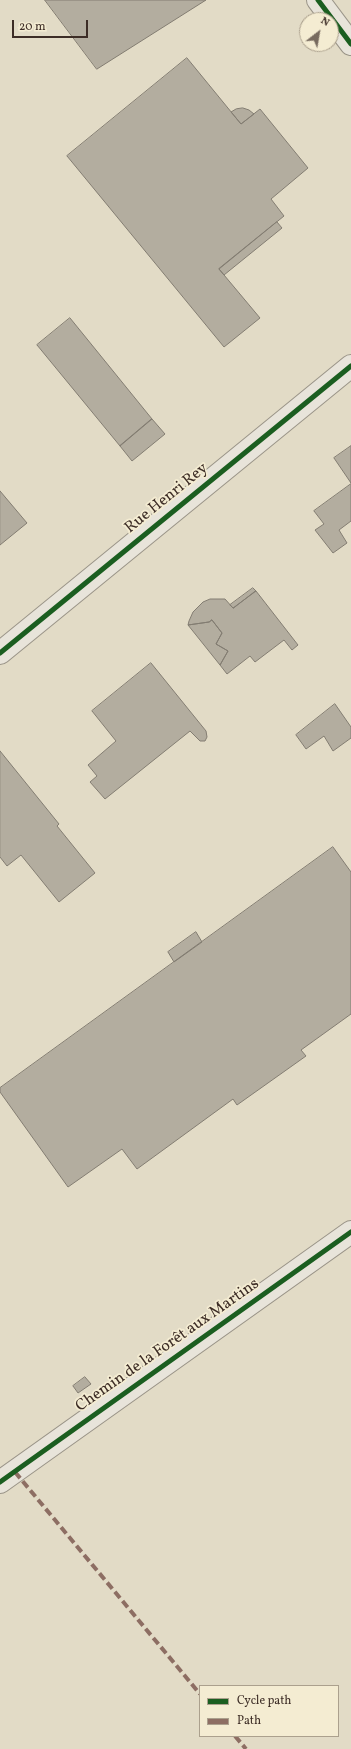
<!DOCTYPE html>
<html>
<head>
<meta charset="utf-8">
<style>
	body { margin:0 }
	#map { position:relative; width:351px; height:1749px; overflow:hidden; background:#e2dbc6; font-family:Vollkorn,serif }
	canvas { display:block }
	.legend { position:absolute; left:199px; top:1685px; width:140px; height:52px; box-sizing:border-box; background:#f4ecd2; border:1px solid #aba08d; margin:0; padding:5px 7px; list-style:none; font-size:12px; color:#3d2d26 }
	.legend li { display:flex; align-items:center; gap:8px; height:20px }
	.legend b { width:20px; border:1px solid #aba08d }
	.north { position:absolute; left:299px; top:12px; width:40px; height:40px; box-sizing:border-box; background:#f4ecd2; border:1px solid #aba08d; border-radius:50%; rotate:31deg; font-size:11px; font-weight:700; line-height:16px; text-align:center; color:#3d2d26 }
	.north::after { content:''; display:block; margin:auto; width:14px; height:18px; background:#776a5e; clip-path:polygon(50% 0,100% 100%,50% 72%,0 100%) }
	.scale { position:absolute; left:12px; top:20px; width:76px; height:18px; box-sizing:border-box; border:2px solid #3d2d26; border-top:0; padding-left:5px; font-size:12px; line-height:14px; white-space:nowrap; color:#3d2d26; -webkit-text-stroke:3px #f4ecd2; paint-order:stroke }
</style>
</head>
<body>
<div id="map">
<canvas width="351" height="1749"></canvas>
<ul class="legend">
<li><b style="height:5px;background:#1b5e20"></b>Cycle path</li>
<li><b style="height:5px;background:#8d6e63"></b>Path</li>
</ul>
<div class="north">N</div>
<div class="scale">20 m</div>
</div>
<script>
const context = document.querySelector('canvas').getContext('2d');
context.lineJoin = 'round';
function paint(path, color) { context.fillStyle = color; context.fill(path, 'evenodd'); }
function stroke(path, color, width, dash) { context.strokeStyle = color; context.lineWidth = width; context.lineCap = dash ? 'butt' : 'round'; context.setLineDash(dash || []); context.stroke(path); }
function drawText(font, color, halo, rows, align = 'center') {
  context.font = font + ' Vollkorn,serif'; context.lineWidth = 3.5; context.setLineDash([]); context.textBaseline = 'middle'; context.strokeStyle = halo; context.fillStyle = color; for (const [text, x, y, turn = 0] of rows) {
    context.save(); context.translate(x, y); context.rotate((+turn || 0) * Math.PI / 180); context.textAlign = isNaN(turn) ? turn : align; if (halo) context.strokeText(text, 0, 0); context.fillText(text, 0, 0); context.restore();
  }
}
const building = new Path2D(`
	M45,0H206L97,69Z
	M187,58L241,124L260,109L308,168L271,199L284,216L219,269L260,318L224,347L67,156Z
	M243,108L249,110L254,114L241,124L231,112L236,109Z
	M277,222L282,228L224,275L219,269Z
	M70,318L152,419L120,446L37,345Z
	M152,419L165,434L132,461L120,446Z
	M351,446V483L334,458Z
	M351,484V521L339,530L347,543L333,553L315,530L324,524L314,511Z
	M0,491L27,523L0,545Z
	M253,588L256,591L233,608L230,605Z
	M256,591L298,645L292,650L284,640L255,662L250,656L227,674L220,665L228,651L216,644L222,633L212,620L209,622L188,625L189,621L193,612L203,602L210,599H225L233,608Z
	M212,620L222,633L216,644L228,651L220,665L188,625L209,622Z
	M151,663L206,731L207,737L205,741H200L190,731L105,799L90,782L97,776L88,765L116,741L92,711Z
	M335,704L351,727V738L333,751L324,736L306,749L296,735Z
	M0,751L59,824L57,826L95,873L59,902L21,855L7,866L0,857Z
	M333,847L351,872V1014L301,1050L306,1056L237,1105L233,1099L137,1169L122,1149L68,1187L0,1092V1088Z
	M196,932L202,942L174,962L168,952Z
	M85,1377L91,1384L78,1393L73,1386Z`);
const minor = new Path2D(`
	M318,0L351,44
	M0,653L351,366
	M0,1482L351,1232`);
const quiet = new Path2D(`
	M15,1472L200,1694
	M235,1736L246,1749`);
const cycleway = new Path2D(`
	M318,0L351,44
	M0,653L351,366
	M0,1482L351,1232`);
const streetNames = [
	["Rue Henri Rey",167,499,-39],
	["Chemin de la Forêt aux Martins",168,1346,-35]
];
paint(building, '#b3ad9f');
stroke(building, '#837d72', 1);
stroke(minor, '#9a9488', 24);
stroke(minor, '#e8e4da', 22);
stroke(quiet, '#8d6e63', 4, [8, 4]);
stroke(cycleway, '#1b5e20', 5);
drawText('16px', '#3d2d26', '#f4ecd2', streetNames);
</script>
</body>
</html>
